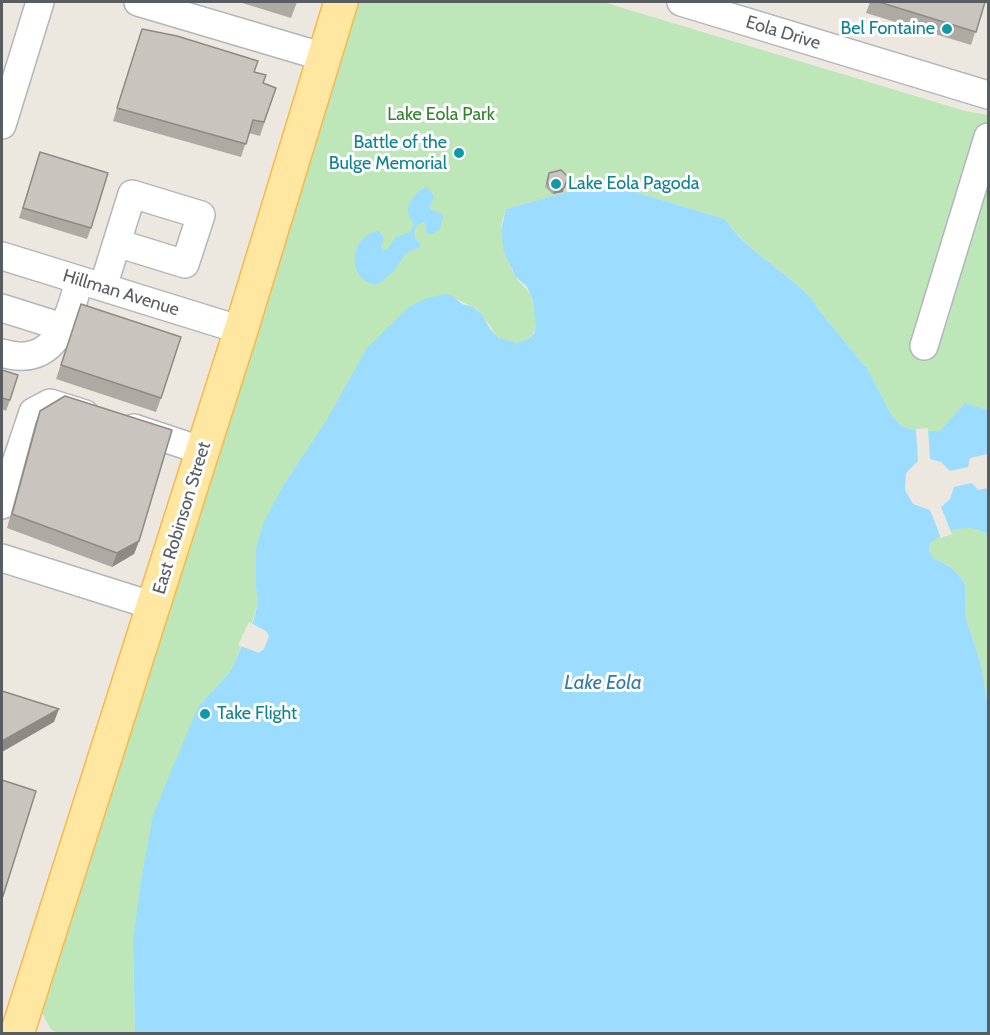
<!DOCTYPE html>
<html>
<head>
<meta charset="utf-8">
<style>
	body { margin:0 }
	#map { position:relative; width:990px; height:1035px; overflow:hidden; background:#ece8df; font-family:Cabin,sans-serif }
	canvas { display:block }
	.frame { position:absolute; inset:0; border:3px solid #585d61; pointer-events:none }
</style>
</head>
<body>
<div id="map">
<canvas width="990" height="1035"></canvas>
<div class="frame"></div>
</div>
<script>
const context = document.querySelector('canvas').getContext('2d');
context.lineJoin = 'round';
function paint(path, color) { context.fillStyle = color; context.fill(path, 'evenodd'); }
function stroke(path, color, width, dash) { context.strokeStyle = color; context.lineWidth = width; context.lineCap = dash ? 'butt' : 'round'; context.setLineDash(dash || []); context.stroke(path); }
function drawText(font, color, halo, rows, align = 'center') {
  context.font = font + ' Cabin,sans-serif'; context.lineWidth = 6; context.setLineDash([]); context.textBaseline = 'middle'; context.strokeStyle = halo; context.fillStyle = color; for (const [text, x, y, turn = 0] of rows) {
    context.save(); context.translate(x, y); context.rotate((+turn || 0) * Math.PI / 180); context.textAlign = isNaN(turn) ? turn : align; if (halo) context.strokeText(text, 0, 0); context.fillText(text, 0, 0); context.restore();
  }
}
const green = new Path2D(`
	M357,2H603L965,111L988,115V410L965,404L940,431H917L902,426L892,416L868,370L818,309C813,298 805,292 796,284C772,263 743,245 725,219L632,191L608,186L577,189L506,209C504,216 500,225 501,232C502,239 511,271 515,276C521,286 530,289 533,302C536,312 540,330 530,337C526,341 519,343 513,343C488,339 492,317 473,307C466,303 460,302 453,296L326,422L284,484L256,589L258,603L252,622L230,672L198,707L133,943L135,1033H56L50,1028L41,1011Z
	M962,527L976,528L988,535V706L981,664L966,618L965,583L952,568L935,559L929,553L930,543L942,534Z`);
const water = new Path2D(`
	M608,186L632,191L725,219C742,245 772,263 796,284C805,292 813,298 818,309L868,370L892,416L902,426L917,431H940L965,403L988,410V535C969,521 947,530 930,543L929,552L935,559L952,568L965,583L966,618L981,664L988,706V1033L135,1034L133,943L140,887L153,815L198,707L230,672L253,622L258,603L256,589V549L263,524L284,484L326,421L367,348L409,307L427,298L446,294L453,296L462,304L473,307L483,315L490,329L499,338L517,343L528,339L534,334L536,326L533,301L527,287L515,276L504,252L501,230L506,209L577,189Z
	M427,187L434,196L430,206L431,210L441,213L443,217L440,229L431,235L426,231V224L423,222L416,226L414,233L415,239L420,243V247L405,254L394,271L377,285C373,284 367,283 364,280C346,264 356,233 379,231L384,239L381,247L383,250H387L395,238L410,232L414,224C412,221 410,218 409,215C405,204 417,190 427,187Z`);
const pier = new Path2D(`
	M928,428L930,459L941,462L950,471L968,467L970,458L988,454V488L978,490L972,483L954,487L950,499L941,507L952,534L941,538L930,510L913,504L905,490L906,473L918,461L916,429Z
	M249,622L266,631L269,636L264,649L259,653L238,645Z`);
const minor = new Path2D(`
	M138,2L324,57
	M681,2L988,95
	M2,125L40,2
	M2,256L241,330
	M103,287L132,194L201,215L185,264L117,243
	M2,308L62,327
	M924,346L988,137
	M2,353C54,369 69,321 79,280
	M134,428L203,451
	M2,505L33,412L50,403L85,414
	M2,558L154,606`);
const major = new Path2D(`
	M17,1034L241,330L341,2`);
const wall = new Path2D(`
	M239,2H297L291,18Z
	M870,2H985L971,45L866,13Z
	M142,29L254,72L263,83L276,88L260,136L249,133L241,157L113,121Z
	M40,152L91,228L87,239L19,218Z
	M549,173L563,192L553,194L545,187Z
	M81,304L161,398L156,412L56,379Z
	M2,370L10,400L6,411L2,409Z
	M40,411L139,541L134,554L112,567L7,528L35,424Z`);
const shadedWall = new Path2D(`
	M564,188L563,192L553,194L555,191Z
	M139,541L134,554L112,567L117,553Z
	M59,709L54,722L2,752V741Z`);
const building = new Path2D(`
	M879,2H985L976,32Z
	M142,29L177,36L258,61L254,72L266,75L263,83L276,88L264,122L253,120L246,144L117,108Z
	M40,152L108,173L91,228L23,208Z
	M561,170L568,177L564,188L555,191L547,183L549,173Z
	M81,304L181,337L161,398L61,365Z
	M2,370L18,375L10,400L2,398Z
	M65,396L172,430L139,541L117,553L12,514L40,411Z
	M2,691L59,709L2,741Z
	M2,780L36,791L3,896H2Z`);
const markers = [
	[947,29,6,"#0f9aa8"],
	[459,153,6,"#0f9aa8"],
	[556,184,6,"#0f9aa8"],
	[205,714,6,"#0f9aa8"]
];
const cultureNames = [
	["Bel Fontaine",935,29],
	["Battle of the",447,143],
	["Bulge Memorial",447,164],
	["Lake Eola Pagoda",568,184,"left"],
	["Take Flight",217,714,"left"]
];
const streetNames = [
	["Eola Drive",783,33,17],
	["Hillman Avenue",121,293,17],
	["East Robinson Street",182,518,-73]
];
const parkNames = [
	["Lake Eola Park",441,115]
];
const waterNames = [
	["Lake Eola",603,683]
];
paint(green, '#bde6b9');
paint(water, '#9cddff');
paint(pier, '#ece8df');
stroke(minor, '#b2b6bb', 30);
stroke(major, '#f9b84b', 36);
stroke(minor, '#fff', 27);
stroke(major, '#ffe7a1', 33);
paint(wall, '#ada9a3');
paint(shadedWall, '#8d8a85');
paint(building, '#c9c5be');
stroke(building, '#8d8a85', 1.5);
for (const [x, y, r, color] of markers) { const dot = new Path2D(); dot.arc(x, y, r, 0, 2 * Math.PI); context.fillStyle = color; context.fill(dot); stroke(dot, '#fff', 2); }
drawText('18px', '#0d838f', '#fff', cultureNames, 'right');
drawText('18px', '#585d61', '#fff', streetNames);
drawText('18px', '#32822e', '#fff', parkNames);
drawText('italic 20px', '#337aad', '#fff', waterNames);
</script>
</body>
</html>
